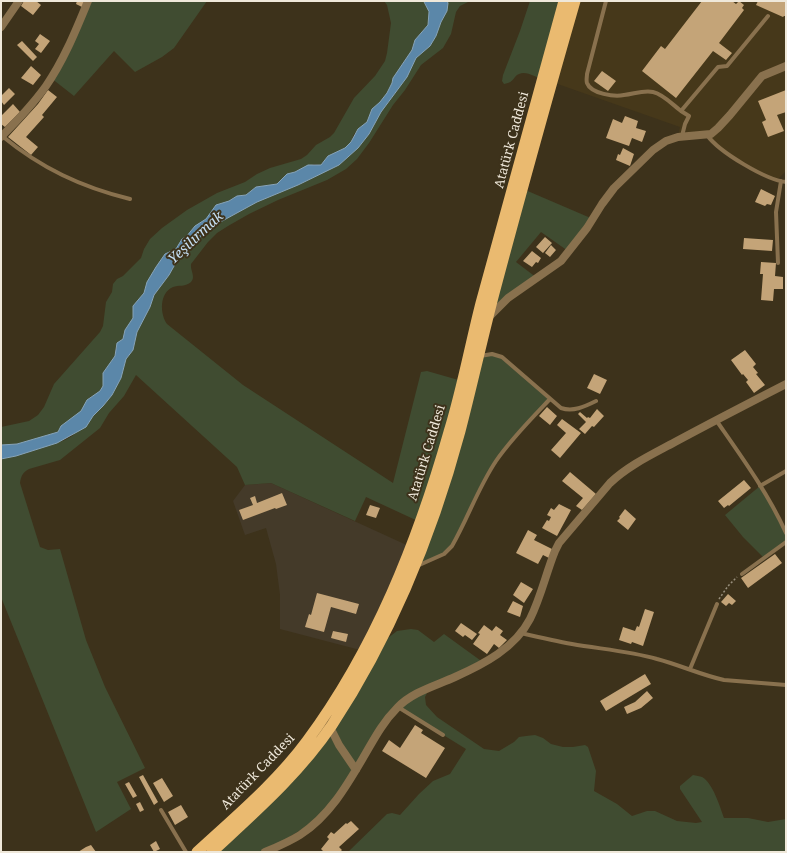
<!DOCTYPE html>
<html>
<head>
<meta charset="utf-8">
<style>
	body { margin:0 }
	#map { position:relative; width:787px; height:853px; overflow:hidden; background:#3d321b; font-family:"Noto Serif",serif }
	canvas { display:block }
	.frame { position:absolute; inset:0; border:2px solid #efe8da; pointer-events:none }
</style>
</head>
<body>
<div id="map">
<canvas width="787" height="853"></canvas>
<div class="frame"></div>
</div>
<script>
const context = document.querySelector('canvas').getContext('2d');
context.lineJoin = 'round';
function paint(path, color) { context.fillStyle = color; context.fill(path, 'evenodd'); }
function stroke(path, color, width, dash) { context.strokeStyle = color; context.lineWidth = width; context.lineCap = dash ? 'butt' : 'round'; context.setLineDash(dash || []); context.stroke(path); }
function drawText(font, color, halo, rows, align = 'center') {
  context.font = font + ' "Noto Serif",serif'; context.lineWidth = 4; context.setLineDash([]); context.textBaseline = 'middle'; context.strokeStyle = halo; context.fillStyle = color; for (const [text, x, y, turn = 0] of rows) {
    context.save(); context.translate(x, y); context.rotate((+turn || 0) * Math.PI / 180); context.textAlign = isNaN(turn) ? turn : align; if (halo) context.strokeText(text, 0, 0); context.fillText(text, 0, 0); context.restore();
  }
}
const commercial = new Path2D(`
	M271,483L411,547L364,651L280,629V595L276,564L266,528L245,535L233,501L245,485Z`);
const built = new Path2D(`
	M575,1H786L785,172L776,181L724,152L707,135L678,137L680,127L552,82Z`);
const green = new Path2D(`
	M88,1H207L174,48L162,57L135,72L114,51L74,96L51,78Z
	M384,1H424L429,12L428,25L415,40L412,50L393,78L392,83L387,93L380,102L372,109L367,122L354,134L351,142L345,148L328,156L321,165L314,164L295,172L287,174L277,184L256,187L246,195L237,196L229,201L216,205L206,219L192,230L186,237L182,239L176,249L168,252L156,267L148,282L144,293L137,302L133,309V318L132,321L125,330L123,339L116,346L115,356L103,373V386L100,391L95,395L90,397L81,412L61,426L58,432L17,444L1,445V427L29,421L38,415L44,407L54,384L100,332L103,326L106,302L112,292L113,284L117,279L123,276L141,258L144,249L150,239L162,228L187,210L217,193L245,182L257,174L270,168L301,159L307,155L316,145L330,137L334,133L354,98L375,76L385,61L387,53L391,23L387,5Z
	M447,1H470L460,6L456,12L451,34L443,48L421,65L405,90L393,105L369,143L357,159L346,169L327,180L278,200L249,214L228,226L217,233L208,242L191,264C190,270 196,277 191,282C186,287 178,285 173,287C159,293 160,314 167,324L243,385L393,483L421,372L427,371L462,381L420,522L366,497L355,521L271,483L245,485L237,467L136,375L124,396L109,413L100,428L60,460L29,469C23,472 21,476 20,483L40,547L48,550L60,549L86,640L105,687L145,768L117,782L131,809L96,832L1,597V459L16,456L65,440L72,436L103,406L112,395L121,378L126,359L133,350L137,332L150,307L154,295L169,275L178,259L188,251L203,235L213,226L257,202L298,185L339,165L358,148L369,134L381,112L399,88L416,58L430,46L436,36L441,22L447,11L448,3Z
	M530,1H564L543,80C535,77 523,68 515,77C512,81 510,83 504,84L502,81L503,75L520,31Z
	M523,189L593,219L568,251L541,232L516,262L537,278L488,317Z
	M497,355L550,399L495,462L459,534L444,554L415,567L478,357Z
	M760,486L786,533V542L764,558L743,537L725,515Z
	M411,629L418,630L434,642L444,634L484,663L430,687L425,697L426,705L437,717L484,749L499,751L514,742L519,737L526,736L535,735L543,738L551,744L563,747H573L585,745L588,747L596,771L594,791L617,804L632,816L647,811H655L677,821L696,823L702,822L680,789V786L693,775C696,776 700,776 702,777C713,783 720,807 724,818H748L768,822L786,819V852H348L387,814L392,813L400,815L419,794L433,781L450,774L466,749L398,707L320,818L265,852H212L313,750L380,644L397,631Z`);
const water = new Path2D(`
	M424,1H447L448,3L447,11L441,22L436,36L430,46L416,58L407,77L381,112L369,134L358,148L339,165L298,185L257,202L213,226L203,234L188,251L178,259L169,275L154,295L150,307L137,332L133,350L126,359L121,378L112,395L103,406L93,416L86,427L57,443L16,456L1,459V445L17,444L58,432L61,426L81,411L87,400L100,391L103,386V373L115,356L117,343L123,339L125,330L133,318V306L144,293L147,282L156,267L165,254L176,249L182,239L186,237L195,226L206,219L216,205L229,201L237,196L246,195L256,187L277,184L287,174L295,172L308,165H321L328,156L345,148L351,142L358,129L367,122L372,109L380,102L387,93L392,83L393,78L412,50L415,40L428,25L429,12Z`);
const building = new Path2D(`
	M24,1H36L41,5L33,15L21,6Z
	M77,1H85L82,7L76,4Z
	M702,1H732L736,4L739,1L744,5L742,8L744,10L719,43L732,53L726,60L713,51L676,98L642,71L661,46L665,49Z
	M758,1H786V16H784L783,17L756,5Z
	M40,34L50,41L41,53L35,49L39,44L35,41Z
	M22,41L37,57L33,61L17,45Z
	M31,66L41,75L33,85L21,78Z
	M602,71L616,81L608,91L594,81Z
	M9,88L15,94L4,105L1,101V96Z
	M48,90L57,97L42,115L44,117L26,137L38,147L31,155L8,137L38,104Z
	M786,90V112L777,115L784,131L768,137L762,122L766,120L758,101Z
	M13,104L20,112L5,127L1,124V116Z
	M625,116L638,121L636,128L646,131L642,142L632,138L629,146L606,138L613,119L622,123Z
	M623,148L634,154L630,166L616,160L618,154L620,155Z
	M761,189L775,196L771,205L767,204L765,206L755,202Z
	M545,237L552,243L543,253L536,247Z
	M744,238L773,240L772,251L743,249Z
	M551,245L556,250L550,257L545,253Z
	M532,251L541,258L538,263L536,262L532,267L523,261Z
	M761,262L776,263L775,276L783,277V289H774L773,301L761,300L763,274H760Z
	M745,350L756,364L753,367L758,373L756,374L765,385L754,393L746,382L748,380L743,374L742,375L731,360Z
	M594,374L607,380L600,394L587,388Z
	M547,407L557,416L550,425L539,416Z
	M597,409L604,416L594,427L592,426L585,434L579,429L586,422L578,414L580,412L587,418L588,417L590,418Z
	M562,419L581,433L560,458L551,450L566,433L557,425Z
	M570,472L596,494L582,510L576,506L583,498L562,481Z
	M744,480L751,488L729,506L728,505L724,508L718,501Z
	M282,493L287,505L276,509L275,508L243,520L239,510L253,505L250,498L255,496L257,503Z
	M559,504L571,510L557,536L542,528L547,520L549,521L551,517L547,515L551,508L554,510Z
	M370,505L380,508L376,518L366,515Z
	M625,509L636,519L628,530L617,521L620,518L619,517Z
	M528,530L537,535L534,540L552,549L549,558L543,555L538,564L516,553Z
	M775,554L782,563L748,588L741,578Z
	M521,582L533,589L524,603L513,595Z
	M317,593L359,604L356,614L331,607L324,632L305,627L309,614L311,615Z
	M728,594L736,601L732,605L729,603L726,606L721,602Z
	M513,601L523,606L520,617L507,612Z
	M645,609L654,612L643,646L632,642L631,644L619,640L623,627L635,631L637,626L639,627Z
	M461,623L477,634L472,640L465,635L463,637L455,631Z
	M484,625L492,631L496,626L503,631L500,635L507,640L499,648L494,644L487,654L473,644L480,634L478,633Z
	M333,631L348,634L346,642L331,638Z
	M645,674L651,684L606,711L600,701Z
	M647,691L653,698L641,708L627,714L624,707L635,702Z
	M415,725L423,730L421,733L445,748L426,778L382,751L389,740L400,748Z
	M143,775L158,802L154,805L139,777Z
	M162,778L173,796L164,802L153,783Z
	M129,782L137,796L133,798L125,784Z
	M140,802L144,810L140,812L136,804Z
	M181,805L188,817L175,825L168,812Z
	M351,821L359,829L339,847L342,850L340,852H324L321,849L329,839L327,837L331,832L334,834L346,823L347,824Z
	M156,841L160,849L154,852L150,845Z
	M91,845L96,852H78L86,847Z`);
const path = new Path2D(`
	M719,599L728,586L737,577`);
const service = new Path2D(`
	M606,1L587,74C587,77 586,80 587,83C591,94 615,97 624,95C634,94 643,90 653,92C663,94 673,105 681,111L718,67L727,66L768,16
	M681,111L689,116L685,124L682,136
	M707,135C719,152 766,180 786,182
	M2,136C41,168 81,187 130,199
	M778,263L776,212L781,181
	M480,356L492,354L502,357L561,408C573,412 584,407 596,401
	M716,420C741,456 768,493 786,533
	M760,486L786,471
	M417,566L444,554L452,546C468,518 478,488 496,461C511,439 531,419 550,399
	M742,574L786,542
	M521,633C538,637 555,641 572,644C600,649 629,651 657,659C680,665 701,675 724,680L786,685
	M690,669L717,604
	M398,707L443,735
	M161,810L186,852`);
const minor = new Path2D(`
	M1,27L19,1
	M1,137C17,121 33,104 46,86C64,60 76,30 88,1
	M489,317L508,298L561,261L587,228L602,204L614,188L653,150L666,141L678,137L711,134L718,128L730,115L762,76L786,66
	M330,727L339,745L356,770
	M265,852C277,847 289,842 300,835C329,816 346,787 363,758C373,741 382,723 397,708C412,692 435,686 455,677C484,664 515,648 530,619C541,597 546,573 555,551L559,543L610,483C629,465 653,454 675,442C712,422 749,403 786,384`);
const trunk = new Path2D(`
	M197,852C235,817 276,783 307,741C375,649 418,541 449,432C462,390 470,346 481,303C508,202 537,102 564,1
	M212,852C254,813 299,774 332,725C391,635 432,535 460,431C472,385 482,339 494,293C520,196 547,98 575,1`);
const streetNames = [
	["Atatürk Caddesi",512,140,-75],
	["Atatürk Caddesi",427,453,-73],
	["Atatürk Caddesi",258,772,-46]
];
const waterNames = [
	["Yeşilırmak",196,238,-43]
];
paint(commercial, '#443a29');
paint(built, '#46381a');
paint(green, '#404c31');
paint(water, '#5b87a9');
stroke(water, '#87a4b8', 1);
paint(building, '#c4a478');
stroke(path, '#988f7c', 1.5, [2, 2]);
stroke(service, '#89714e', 4);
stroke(minor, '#89714e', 8);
stroke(trunk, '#eaba70', 11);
drawText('13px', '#efe8da', '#3d321b', streetNames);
drawText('italic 14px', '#c6e0f5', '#3d321b', waterNames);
</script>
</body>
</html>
